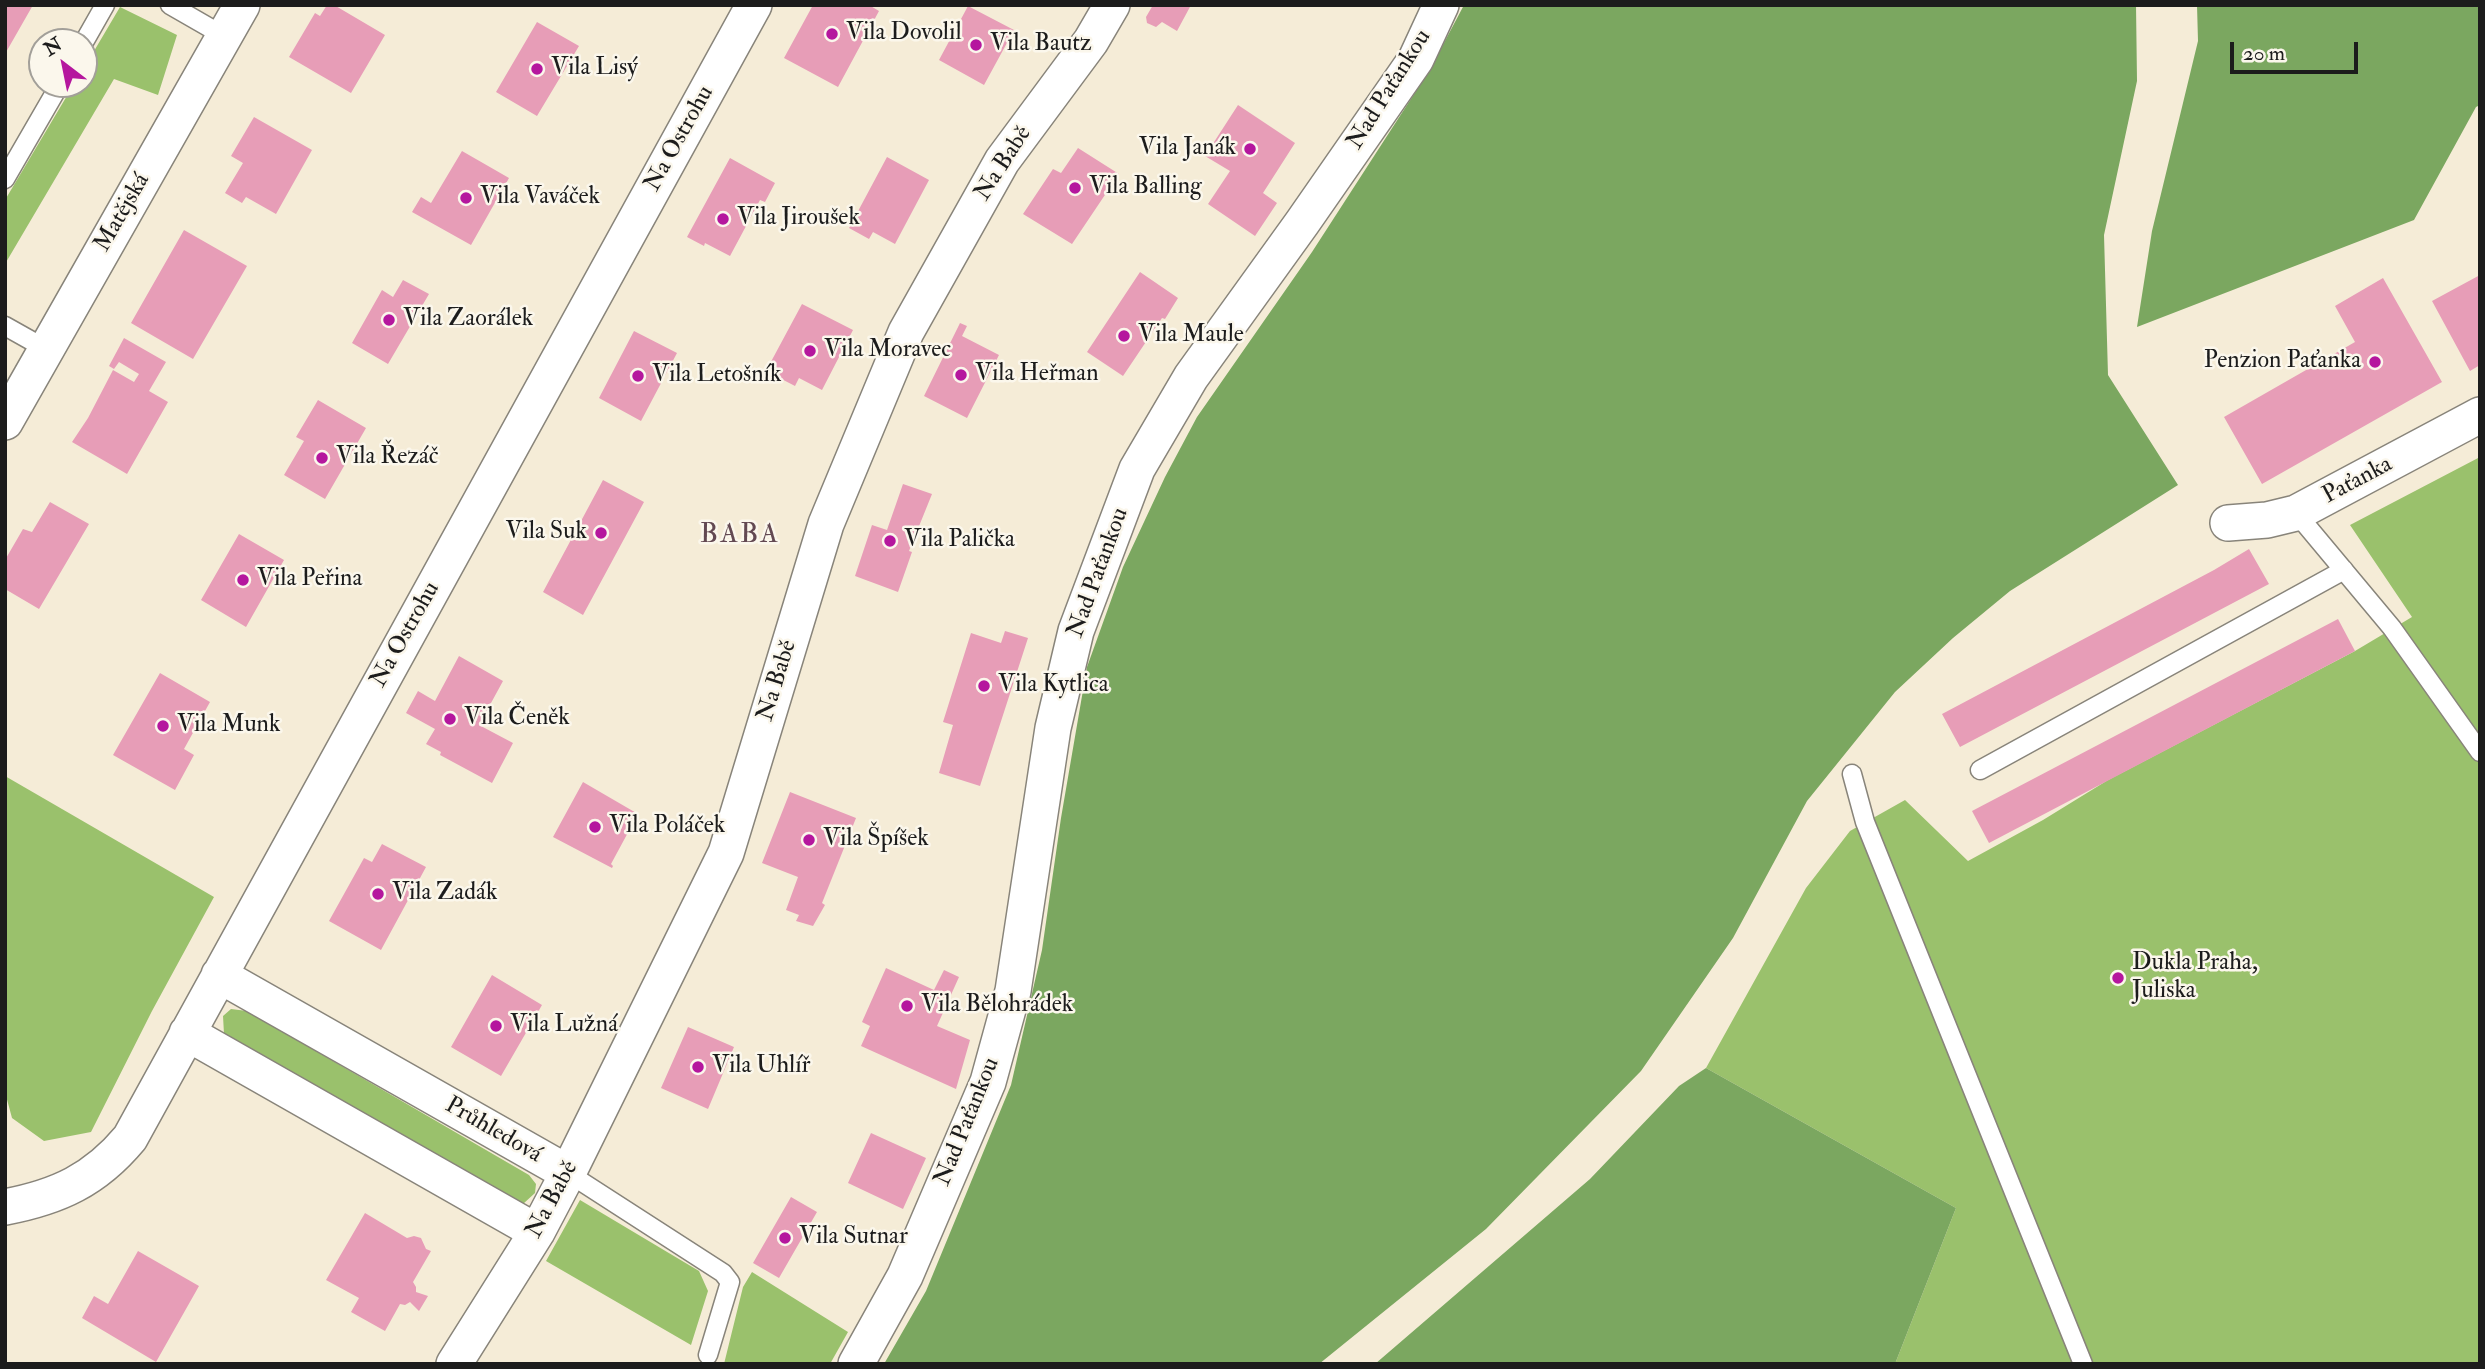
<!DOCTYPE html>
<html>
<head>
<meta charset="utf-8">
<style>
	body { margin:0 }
	#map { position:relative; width:2485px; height:1369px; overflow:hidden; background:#f5ecd7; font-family:"IM FELL Double Pica",serif }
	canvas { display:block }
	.frame { position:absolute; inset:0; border:7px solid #1c1c1c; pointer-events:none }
	.north { position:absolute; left:28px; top:28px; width:70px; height:70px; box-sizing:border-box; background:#fbf7ec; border:2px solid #a29f99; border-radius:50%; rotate:328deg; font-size:19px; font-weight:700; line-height:28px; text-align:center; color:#1c1c1c }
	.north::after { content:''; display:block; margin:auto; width:24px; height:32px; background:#b5179e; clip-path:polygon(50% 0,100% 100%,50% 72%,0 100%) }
	.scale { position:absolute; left:2230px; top:42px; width:128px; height:32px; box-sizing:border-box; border:4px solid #1c1c1c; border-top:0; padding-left:9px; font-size:21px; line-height:24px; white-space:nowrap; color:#1c1c1c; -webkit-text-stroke:5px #fbf7ec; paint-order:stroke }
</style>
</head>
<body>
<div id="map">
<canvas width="2485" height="1369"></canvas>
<div class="frame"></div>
<div class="north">N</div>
<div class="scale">20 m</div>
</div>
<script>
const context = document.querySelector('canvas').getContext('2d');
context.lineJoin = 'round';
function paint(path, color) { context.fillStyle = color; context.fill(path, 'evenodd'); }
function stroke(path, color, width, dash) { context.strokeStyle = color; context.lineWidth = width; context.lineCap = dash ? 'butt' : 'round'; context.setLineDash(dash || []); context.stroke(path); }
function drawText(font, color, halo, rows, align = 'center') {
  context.font = font + ' "IM FELL Double Pica",serif'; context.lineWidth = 5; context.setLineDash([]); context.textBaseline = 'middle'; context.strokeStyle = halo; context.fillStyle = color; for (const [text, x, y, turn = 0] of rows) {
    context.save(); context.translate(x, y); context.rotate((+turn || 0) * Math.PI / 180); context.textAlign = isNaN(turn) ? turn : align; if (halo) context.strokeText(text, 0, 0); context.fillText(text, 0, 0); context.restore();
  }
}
const green = new Path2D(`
	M120,7L177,35L158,95L114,79L5,264V200L74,84H84V68Z
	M2480,457V1364H1895L1956,1208L1706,1068L1806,888L1850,831L1905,800L1968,861L2043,820L2108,780L2355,651L2412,617L2350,525Z
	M5,776L214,897L152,1011L91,1132L44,1141L12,1118L5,1092Z
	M231,1009L247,1011L529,1175L536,1184L535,1193L523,1204L513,1202L224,1034L223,1016Z
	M580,1200L699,1271L708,1291L691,1345L546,1261Z
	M752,1272L848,1332L830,1364H724L743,1287Z`);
const forest = new Path2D(`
	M1464,5H2136L2137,81L2104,235L2108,375L2178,485L2010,591L1953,638L1895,692L1807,801L1733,938L1641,1071L1486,1229L1319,1364H884L926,1291L1011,1085L1042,950L1061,818L1087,667L1123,567L1165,477L1197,417L1312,252L1429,71Z
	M2197,5H2480V105L2476,107L2414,220L2137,327L2152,231L2198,41Z
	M1706,1068L1956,1208L1895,1364H1375L1590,1179L1679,1086Z`);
const building = new Path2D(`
	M5,5H33L5,54Z
	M327,5H334L385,35L351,93L289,57L315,13L320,16Z
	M813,5H869L879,11L838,87L784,58Z
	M1153,5H1191L1177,31L1162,22L1156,27L1147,23L1146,17Z
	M968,6L1014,30L984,85L939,60Z
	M537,22L579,46L537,116L496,92Z
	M1238,105L1295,143L1263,193L1277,203L1255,236L1208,204L1230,171L1205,156Z
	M254,117L312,150L276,214L246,197L242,203L225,193L243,163L231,156Z
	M1078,148L1119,174L1072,244L1023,214L1053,169L1061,173Z
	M462,151L509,178L471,245L412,212L421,197L431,203Z
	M887,157L929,180L895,244L873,232L869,239L849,228Z
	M730,158L775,183L765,202L760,200L730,256L705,243L704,246L687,237Z
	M184,230L247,266L193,359L131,323Z
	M1140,272L1178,298L1165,319L1162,318L1123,376L1087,352Z
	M2480,275V365L2470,371L2432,301Z
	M2383,278L2442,382L2262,484L2224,417L2355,342L2335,306Z
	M403,280L429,294L388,364L352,343L382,290L393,297Z
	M802,304L853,330L822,390L799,378L795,386L766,371Z
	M960,323L967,326L962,336L999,355L967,418L924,396Z
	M634,331L677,353L641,421L599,398Z
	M124,338L166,362L149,391L168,402L127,474L72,442L88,418L113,370L134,382L139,374L119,362L114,369L109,366Z
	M318,400L366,428L325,499L284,475L304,441L296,437Z
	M603,480L644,502L583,615L543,592Z
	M903,484L932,494L909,551L912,552L898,592L855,576L872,525L887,530Z
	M50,502L89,524L39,609L5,589V560L23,529L32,532Z
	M239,534L284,560L246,627L201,600Z
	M2249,549L2269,584L1960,747L1942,714L2214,570Z
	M2338,619L2355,651L1989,843L1972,811Z
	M1005,631L1028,638L980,786L939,773L953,725L943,722L971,633L1001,643Z
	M459,656L503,681L479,725L513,743L492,783L440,755L441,752L426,744L435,729L406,713L418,691L435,701Z
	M160,673L210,702L184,749L194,755L175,790L113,755Z
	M583,782L638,814L611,864L613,866L612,868L553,837Z
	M790,792L856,818L822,903L825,905L813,926L796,921L799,915L786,910L798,877L762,863Z
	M382,844L426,867L381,950L329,921L364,858L372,862Z
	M886,968L934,990L944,970L959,977L937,1026L970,1040L956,1089L861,1046L870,1026L862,1022Z
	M492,975L542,1005L501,1076L451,1047Z
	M688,1027L734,1047L708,1109L661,1088Z
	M871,1133L926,1158L903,1209L848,1183Z
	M791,1197L817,1212L779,1278L753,1263Z
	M365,1213L407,1238L414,1236L421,1238L426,1249L431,1251L413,1282L416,1287V1292L428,1296L419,1311L410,1302L405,1305L400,1304L385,1331L351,1312L359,1298L326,1280Z
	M138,1251L199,1286L156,1362L82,1318L94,1296L108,1304Z`);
const service = new Path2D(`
	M170,5L224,36
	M84,42L105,5
	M5,179L60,84
	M5,326L46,349
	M2296,513L2392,628L2480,752
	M1980,770L2344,570
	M1852,774L1865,822L2083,1364
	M568,1173L723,1273L730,1282L708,1355`);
const minor = new Path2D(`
	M5,422L242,5
	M2228,523L2267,520L2296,513L2480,415
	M219,975L568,1173
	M187,1033L537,1232
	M5,1207C58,1197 95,1180 130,1138L754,5
	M454,1364L537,1232L568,1173L726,853L826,524L906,332L1002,161L1091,41L1112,5
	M856,1364L905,1276L988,1082L1013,991L1053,728L1076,631L1137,469L1191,377L1302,223L1416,59L1441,5`);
const markers = [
	[832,34,7,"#b5179e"],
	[976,45,7,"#b5179e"],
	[537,69,7,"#b5179e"],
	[1250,149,7,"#b5179e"],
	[1075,188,7,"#b5179e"],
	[466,198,7,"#b5179e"],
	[723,219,7,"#b5179e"],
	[389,320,7,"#b5179e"],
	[1124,336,7,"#b5179e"],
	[810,351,7,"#b5179e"],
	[2375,362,7,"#b5179e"],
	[961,375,7,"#b5179e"],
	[638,376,7,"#b5179e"],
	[322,458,7,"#b5179e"],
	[601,533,7,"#b5179e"],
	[890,541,7,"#b5179e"],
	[243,580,7,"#b5179e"],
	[984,686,7,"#b5179e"],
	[450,719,7,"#b5179e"],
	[163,726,7,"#b5179e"],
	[595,827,7,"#b5179e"],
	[809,840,7,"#b5179e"],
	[378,894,7,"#b5179e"],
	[2118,978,7,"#b5179e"],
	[907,1006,7,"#b5179e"],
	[496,1026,7,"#b5179e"],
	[698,1067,7,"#b5179e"],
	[785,1238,7,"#b5179e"]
];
const poiNames = [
	["Vila Dovolil",846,34],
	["Vila Bautz",990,45],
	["Vila Lisý",551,69],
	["Vila Janák",1236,149,"right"],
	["Vila Balling",1089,188],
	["Vila Vaváček",480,198],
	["Vila Jiroušek",737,219],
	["Vila Zaorálek",403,320],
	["Vila Maule",1138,336],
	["Vila Moravec",824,351],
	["Penzion Paťanka",2361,362,"right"],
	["Vila Heřman",975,375],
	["Vila Letošník",652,376],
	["Vila Řezáč",336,458],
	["Vila Suk",587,533,"right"],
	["Vila Palička",904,541],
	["Vila Peřina",257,580],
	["Vila Kytlica",998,686],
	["Vila Čeněk",464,719],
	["Vila Munk",177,726],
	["Vila Poláček",609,827],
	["Vila Špíšek",823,840],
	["Vila Zadák",392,894],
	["Dukla Praha,",2132,964],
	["Juliska",2132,992],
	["Vila Bělohrádek",921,1006],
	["Vila Lužná",510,1026],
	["Vila Uhlíř",712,1067],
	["Vila Sutnar",799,1238]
];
const streetNames = [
	["Nad Paťankou",1390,90,-58],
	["Na Ostrohu",680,139,-61],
	["Na Babě",1004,164,-57],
	["Matějská",123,213,-60],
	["Paťanka",2358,481,-28],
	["Nad Paťankou",1099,573,-70],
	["Na Ostrohu",406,635,-61],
	["Na Babě",778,681,-73],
	["Nad Paťankou",968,1122,-68],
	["Průhledová",493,1131,30],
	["Na Babě",553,1200,-62]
];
const quarterNames = [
	["BABA",740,536]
];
paint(green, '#9ac16c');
paint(forest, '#7ba760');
paint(building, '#e79db7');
stroke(service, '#88847a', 21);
stroke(minor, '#88847a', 38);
stroke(service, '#fff', 18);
stroke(minor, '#fff', 35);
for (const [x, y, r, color] of markers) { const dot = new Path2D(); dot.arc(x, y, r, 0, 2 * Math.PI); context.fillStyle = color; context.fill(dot); stroke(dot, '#fbf7ec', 2.5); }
drawText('24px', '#1c1c1c', '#fbf7ec', poiNames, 'left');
drawText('24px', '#1c1c1c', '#fbf7ec', streetNames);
context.letterSpacing = '2px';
drawText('28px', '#634952', '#fbf7ec', quarterNames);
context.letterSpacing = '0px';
</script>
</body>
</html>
